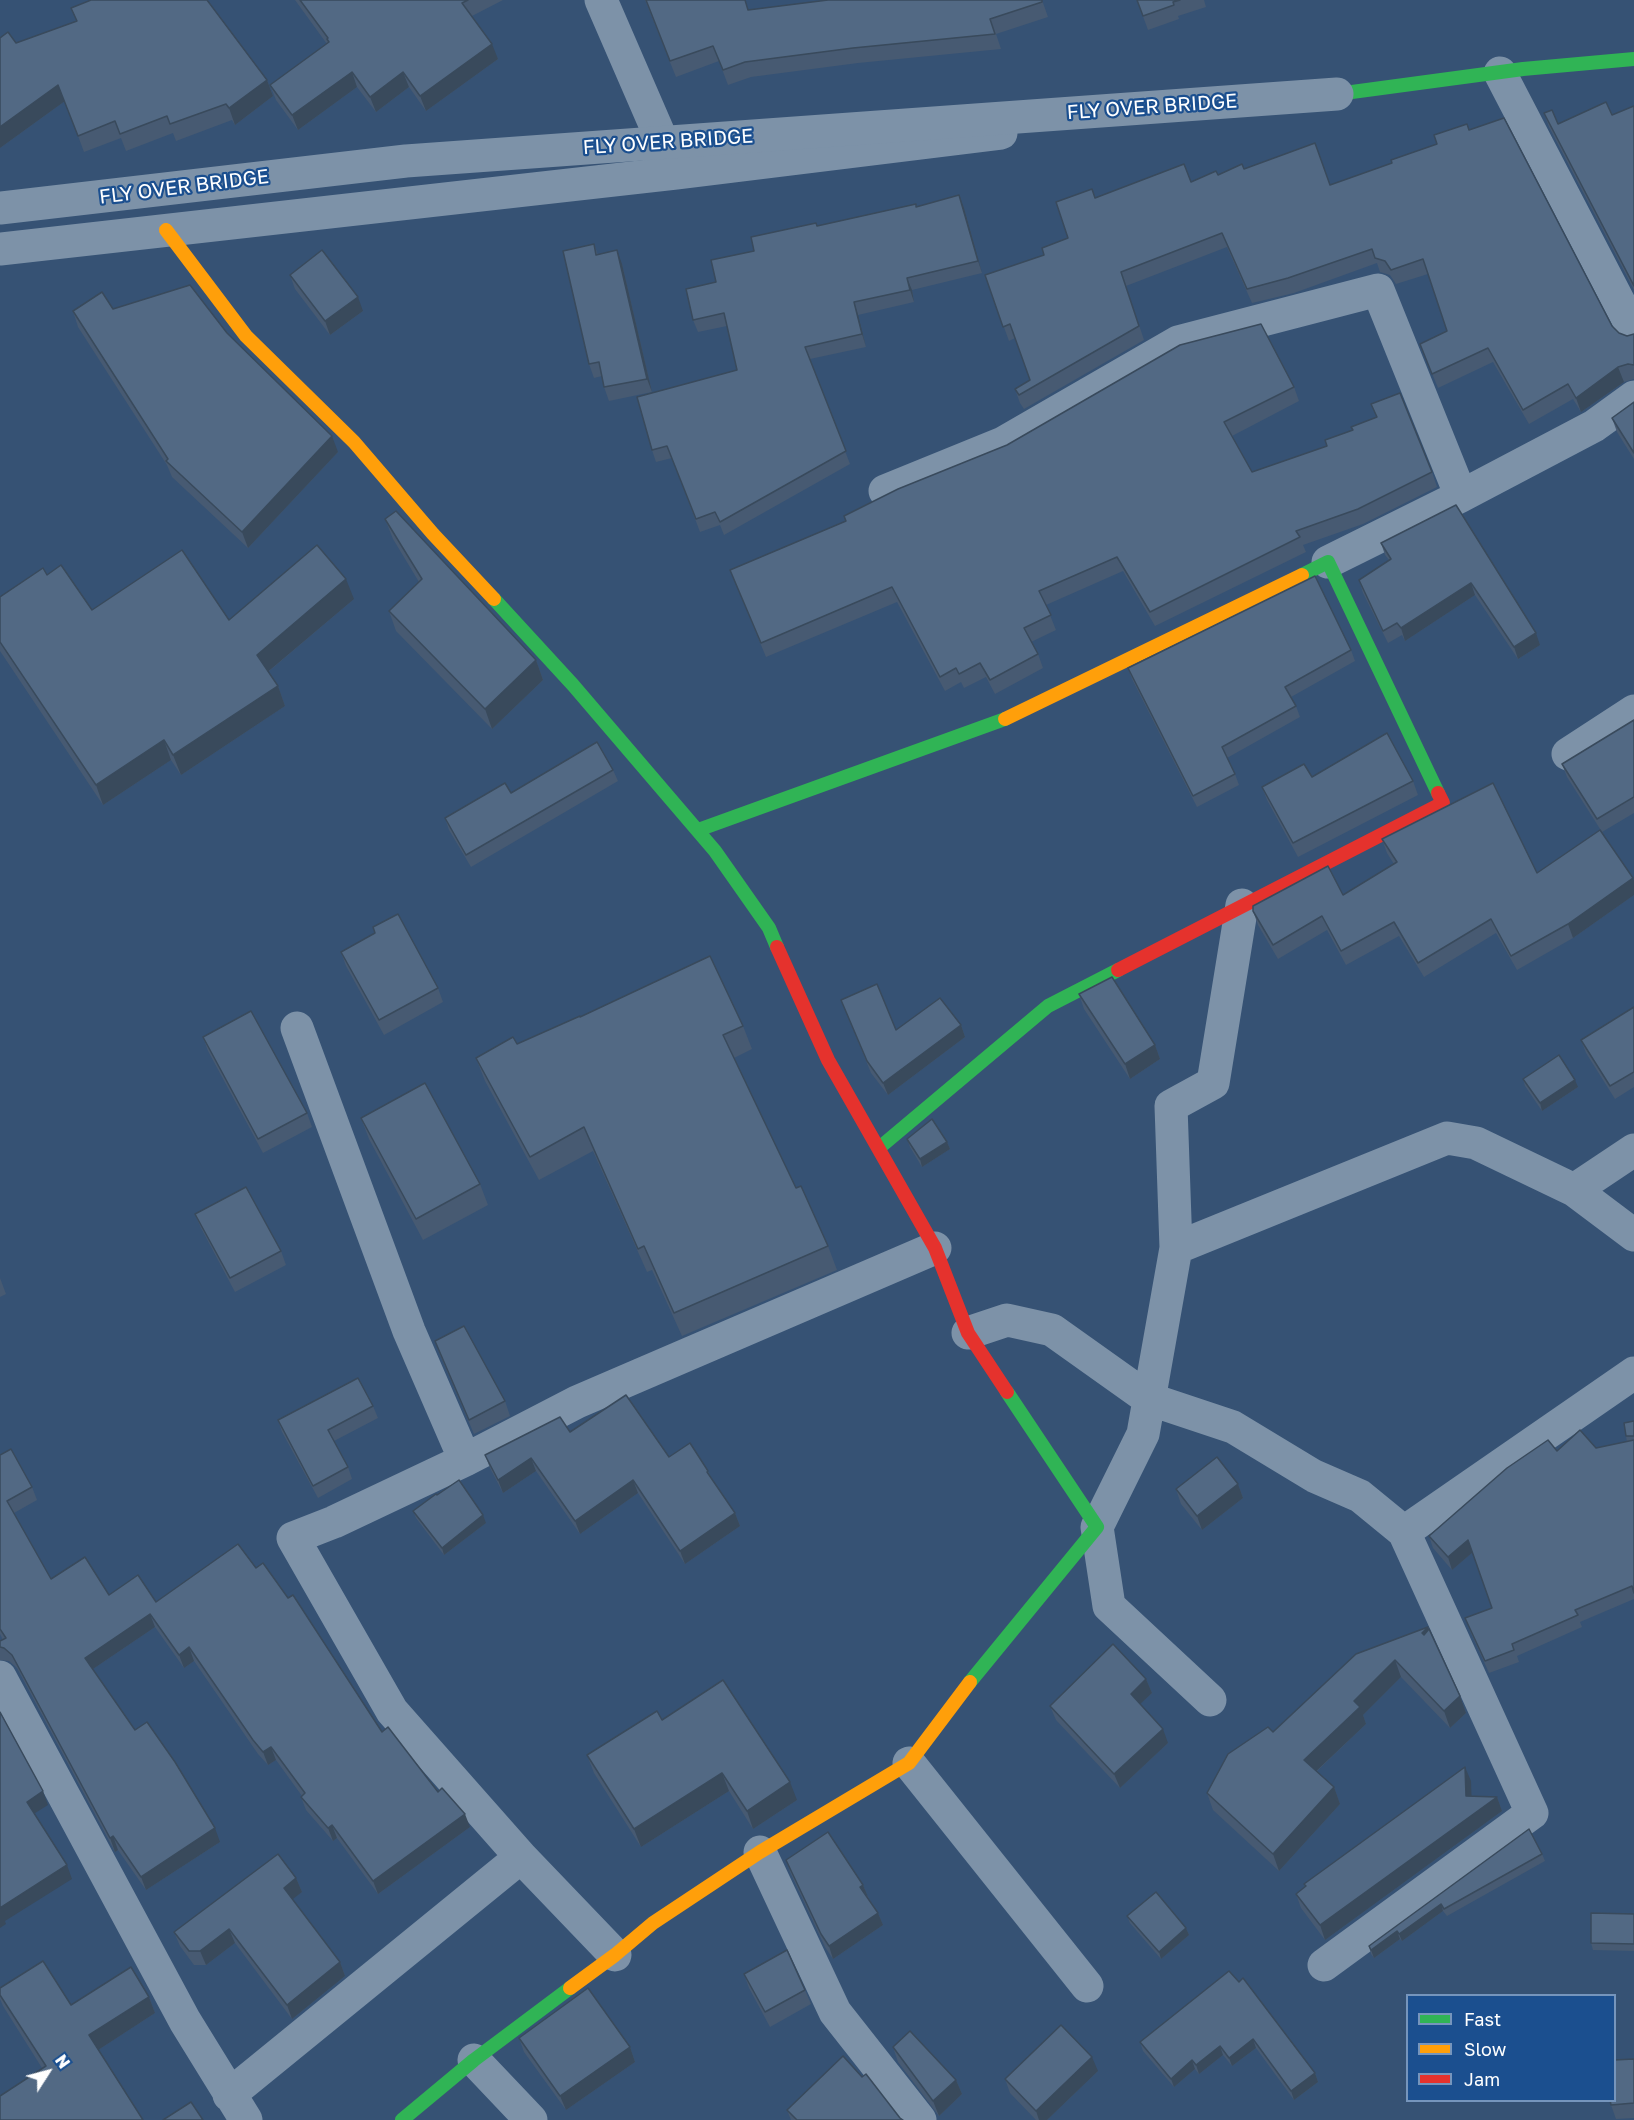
<!DOCTYPE html>
<html>
<head>
<meta charset="utf-8">
<style>
  body { margin:0 }
  #map { position:relative; width:1634px; height:2120px; overflow:hidden; background:#365274; font-family:"Golos Text",sans-serif }
  canvas { display:block }
  .legend { position:absolute; left:1406px; top:1994px; width:210px; height:108px; box-sizing:border-box; background:#1b4f8f; border:2px solid #7695bc; margin:0; padding:8px 10px; list-style:none; font-size:18px; color:#fff }
  .legend li { display:flex; align-items:center; gap:12px; height:30px }
  .legend b { width:30px; border:2px solid #7695bc }
  .north { position:absolute; left:18px; top:2042px; width:60px; height:60px; -webkit-text-stroke:4px #1b4f8f; paint-order:stroke; rotate:54deg; font-size:16px; font-weight:700; line-height:24px; text-align:center; color:#fff }
  .north::after { content:''; display:block; margin:auto; width:21px; height:27px; background:#fff; clip-path:polygon(50% 0,100% 100%,50% 72%,0 100%) }
</style>
</head>
<body>
<div id="map">
<canvas width="1634" height="2120"></canvas>
<ul class="legend">
<li><b style="height:8px;background:#30b455"></b>Fast</li>
<li><b style="height:8px;background:#ff9f0a"></b>Slow</li>
<li><b style="height:8px;background:#e5322d"></b>Jam</li>
</ul>
<div class="north">N</div>
</div>
<script>
const context = document.querySelector('canvas').getContext('2d');
context.lineJoin = 'round';
function trace(path, color, width, dash) {
  context.strokeStyle = color;
  context.lineWidth = width;
  context.lineCap = dash ? 'butt' : 'round';
  context.setLineDash(dash || []);
  context.stroke(path);
}
function fill(path, color) {
  context.fillStyle = color;
  context.fill(path, 'evenodd');
}
function write(font, color, halo, rows, align = 'center') {
  context.font = font + ' "Golos Text",sans-serif';
  context.lineWidth = 4.5;
  context.setLineDash([]);
  context.textBaseline = 'middle';
  context.strokeStyle = halo;
  context.fillStyle = color;
  for (const [text, x, y, turn = 0] of rows) {
    context.save();
    context.translate(x, y);
    context.rotate((+turn || 0) * Math.PI / 180);
    context.textAlign = isNaN(turn) ? turn : align;
    if (halo) context.strokeText(text, 0, 0);
    context.fillText(text, 0, 0);
    context.restore();
  }
}
trace(new Path2D(`
  M601,0L673,166
  M1500,73L1634,331
  M0,249L676,173L1001,133
  M885,491L1003,443L1178,342L1378,290L1461,496L1328,562
  M1461,496L1594,426L1634,397
  M1568,754L1634,711
  M297,1028L409,1331L465,1460
  M1574,1190L1634,1150
  M1176,1248L1171,1106L1213,1083L1242,905
  M968,1333L1007,1320L1052,1330L1149,1399L1233,1427L1314,1476L1360,1496L1404,1532L1532,1813L1324,1965
  M1404,1532L1634,1373
  M0,1677L185,2021L246,2120
  M1210,1700L1109,1606L1097,1527L1143,1434L1176,1248L1447,1138L1476,1143L1574,1190L1634,1235
  M909,1763L1087,1986
  M760,1852L835,2012L920,2120
  M615,1955L521,1857L392,1711L293,1538L334,1522L465,1460L577,1402L935,1248
  M474,2060L531,2120
  M229,2095L521,1857`), '#7d92a8', 33);
trace(new Path2D(`
  M1337,94L1523,69L1634,59
  M1302,575L1328,562L1438,793
  M494,599L573,685L715,851L769,928L777,947
  M698,830L1005,719
  M879,1148L1048,1006L1118,970
  M970,1682L1097,1527L1007,1392
  M402,2120L474,2060L570,1988`), '#30b455', 14);
trace(new Path2D(`
  M166,230L246,336L354,442L433,534L494,599
  M1005,719L1302,575
  M570,1988L615,1955L653,1923L760,1852L909,1763L970,1682`), '#ff9f0a', 14);
trace(new Path2D(`
  M777,947L828,1060L935,1248L968,1333L1007,1392
  M1118,970L1443,803L1438,793`), '#e5322d', 14);
trace(new Path2D(`
  M0,208L406,161L1337,94`), '#7d92a8', 33);
fill(new Path2D(`
  M295,0H503L472,16L498,59L426,111L409,87L376,112L357,87L298,130L276,100L270,85L327,44Z
  M645,0L748,10L1042,0L1048,17L996,34L1001,49L858,63L751,77L728,85L719,61L676,77Z
  M1137,0H1204L1206,7L1178,16L1179,19L1148,30Z
  M0,38L16,43L267,80L273,96L235,125L232,120L176,141L173,133L126,151L121,138L84,152L65,101L0,148Z
  M1634,106V290L1549,127L1544,113L1558,124L1612,115Z
  M1469,130L1612,326L1619,333L1627,336L1634,334V379L1624,382L1581,412L1573,399L1529,424L1493,362L1438,388L1420,344L1447,331L1428,274L1396,284L1390,275L1380,272L1377,263L1294,293L1252,303L1227,247L1126,286L1144,340L1024,409L1020,403L1015,389L1030,380L1015,338L1009,341L985,275L1044,255L1068,238L1095,198L1191,182L1244,169L1330,185L1392,163Z
  M959,195L964,208L982,273L912,290L914,302L858,315L866,347L810,359L850,464L724,535L720,525L700,532L672,458L656,462L652,450L737,370L727,326L698,332L693,320L754,251L817,226L917,207Z
  M594,244L598,255L622,264L652,392L609,401L604,387L602,376L594,378L589,364Z
  M290,275L363,311L330,335L295,289Z
  M113,309L227,333L338,452L248,548L172,477L167,465L78,327L73,311Z
  M1294,387L1299,401L1232,436L1252,472H1432L1437,487L1363,524L1303,545L1306,552L1155,626L1123,571L1046,605L1056,630L1031,642L1038,654L1043,668L995,694L986,677L964,688L961,682L945,691L897,602L766,657L730,570Z
  M1634,402V459L1617,432L1612,418Z
  M1456,505L1540,645L1518,659L1475,595L1405,641L1402,635L1388,643L1363,593L1359,580L1389,560L1385,555L1381,543Z
  M385,519L536,660L543,680L492,729L396,631L389,611L419,582L393,539Z
  M47,575L92,610L229,620L354,599L268,672L278,686L285,706L181,775L171,760L103,805L0,651V597Z
  M1351,650L1355,661L1291,697L1296,706L1300,717L1227,758L1235,774L1239,785L1197,807L1132,679L1128,668Z
  M1634,720V813L1602,832L1567,777L1562,764Z
  M613,770L618,781L471,867L449,830L445,818L511,793Z
  M1312,777L1413,781L1418,795L1298,857L1267,800L1262,787Z
  M1382,839L1537,873L1634,881V895L1573,938L1517,970L1496,933L1424,977L1399,936L1346,965L1327,930L1278,959L1258,925L1253,911L1343,895L1394,864L1387,853Z
  M373,927L438,988L443,1002L384,1035L346,966L341,952L375,933Z
  M1079,994L1155,1045L1160,1059L1130,1079L1084,1009Z
  M841,1000L896,1030L961,1025L965,1037L888,1095L871,1073Z
  M1634,1007V1087L1615,1099L1586,1053L1581,1040Z
  M580,1017L743,1026L752,1049L734,1058L796,1188L828,1246L837,1270L682,1336L652,1270L647,1272L593,1151L539,1180L485,1081L476,1058L517,1044Z
  M203,1037L307,1113L312,1127L263,1153L208,1051Z
  M1523,1079L1578,1087L1542,1111L1525,1086Z
  M361,1118L480,1184L488,1205L423,1240L369,1139Z
  M907,1139L947,1142L950,1149L922,1167L910,1147Z
  M195,1214L281,1251L286,1265L235,1292L201,1228Z
  M0,1278L6,1294L0,1297Z
  M435,1341L505,1401L510,1416L474,1434L440,1355Z
  M373,1406L378,1418L334,1441L348,1467L352,1479L318,1498L282,1432L278,1420Z
  M1634,1421V1599L1580,1622L1582,1627L1517,1656L1519,1662L1489,1673L1470,1631L1465,1618L1492,1608L1473,1552L1452,1570L1433,1548L1429,1536L1557,1451L1596,1448L1627,1442L1626,1436Z
  M570,1432L669,1457L708,1471L711,1478L735,1513L740,1526L685,1564L638,1493L580,1534L536,1471L503,1493L490,1468L485,1455Z
  M0,1455L32,1487L37,1500L14,1513L51,1579L109,1595L156,1602L256,1568L382,1732L470,1827L378,1894L337,1838L333,1841L306,1810L301,1797L302,1796L276,1760L268,1765L258,1754L194,1661L184,1668L155,1627L93,1669L135,1730L220,1842L146,1890L118,1850L115,1852L17,1668L9,1661L0,1660V1641L3,1640L0,1634Z
  M1238,1484L1243,1498L1202,1530L1181,1504L1176,1489Z
  M437,1495L486,1523L444,1555L416,1518L413,1511Z
  M1428,1627L1460,1696L1466,1713L1450,1728L1401,1677L1363,1715L1366,1724L1316,1772L1334,1787L1340,1804L1279,1871L1213,1810L1207,1793Z
  M1146,1679L1152,1693L1140,1704L1168,1743L1120,1788L1056,1720L1050,1706Z
  M662,1720L797,1800L753,1829L729,1791L641,1847L594,1773L587,1755Z
  M1471,1781V1796L1497,1797L1502,1811L1325,1940L1301,1908L1296,1894L1305,1887L1304,1884Z
  M1529,1829L1542,1854L1545,1861L1447,1916L1443,1911L1402,1941L1400,1939L1374,1958L1371,1954L1369,1946Z
  M786,1860L863,1885L868,1897L878,1913L883,1925L833,1959L825,1947L790,1872Z
  M296,1878L302,1892L292,1899L340,1962L345,1976L292,2019L235,1943L206,1965H194L180,1946L174,1932Z
  M1634,1914V1951L1593,1950L1591,1943Z
  M1127,1916L1186,1928L1189,1935L1161,1959L1130,1923Z
  M1229,1971L1315,2073L1318,2082L1294,2100L1256,2048L1232,2066L1223,2055L1199,2074L1195,2069L1174,2087L1143,2051L1140,2042Z
  M744,1974L805,1990L811,2004L770,2027L749,1988Z
  M0,1988L71,2005L149,1997L155,2013L98,2050L42,2068L3,2006L0,1999Z
  M519,2038L630,2047L635,2062L566,2110L524,2052Z
  M893,2047L956,2080L962,2094L939,2116L898,2062Z
  M1634,2059V2118L1616,2119L1611,2105Z
  M1098,2071L1047,2120H1036L1010,2093L1005,2079Z
  M787,2110L900,2118L903,2120H791Z`), '#475a72');
fill(new Path2D(`
  M492,44L498,59L426,111L420,96Z
  M352,72L357,87L298,130L292,115Z
  M403,72L409,87L376,112L370,97Z
  M267,80L273,96L235,125L229,108Z
  M58,85L65,101L0,148V127Z
  M959,195L964,208L982,273L978,261Z
  M617,250L622,264L652,392L647,379Z
  M907,278L912,290L914,302L910,290Z
  M358,297L363,311L330,335L325,321Z
  M854,302L858,315L866,347L862,334Z
  M1618,367L1624,382L1581,412L1576,398Z
  M332,436L338,452L248,548L242,532Z
  M346,579L354,599L264,675L257,655Z
  M1471,583L1475,595L1405,641L1401,628Z
  M1536,633L1540,645L1518,659L1514,647Z
  M536,660L543,680L492,729L485,709Z
  M278,686L285,706L181,775L173,755Z
  M164,740L171,760L103,805L96,785Z
  M1633,878L1634,881V895L1573,938L1568,924Z
  M961,1025L965,1037L888,1095L883,1083Z
  M1155,1045L1160,1059L1130,1079L1125,1064Z
  M1575,1080L1578,1087L1542,1111L1540,1103Z
  M947,1142L950,1149L922,1167L920,1159Z
  M531,1458L536,1471L503,1493L498,1480Z
  M633,1480L638,1493L580,1534L575,1521Z
  M1238,1484L1243,1498L1202,1530L1197,1516Z
  M735,1513L740,1526L685,1564L680,1551Z
  M483,1515L486,1523L444,1555L442,1548Z
  M1468,1540L1473,1552L1452,1570L1448,1557Z
  M150,1614L155,1627L90,1671L85,1658Z
  M1428,1627L1434,1644L1422,1633Z
  M189,1647L194,1661L184,1668L179,1655Z
  M1395,1660L1401,1677L1363,1715L1366,1724L1310,1777L1304,1760L1354,1701Z
  M1146,1679L1152,1693L1136,1708L1131,1694Z
  M1460,1696L1466,1713L1450,1728L1444,1711Z
  M1163,1729L1168,1743L1120,1788L1114,1774Z
  M271,1747L276,1760L268,1765L263,1752Z
  M1465,1767L1471,1781L1472,1811L1466,1796Z
  M722,1773L729,1791L641,1847L634,1829Z
  M790,1782L797,1800L753,1829L747,1811Z
  M1334,1787L1340,1804L1279,1871L1273,1854Z
  M43,1791L48,1805L32,1815L27,1802Z
  M1497,1797L1502,1811L1325,1940L1320,1925Z
  M465,1814L470,1827L378,1894L373,1881Z
  M332,1825L337,1838L333,1841L328,1828Z
  M215,1828L220,1842L146,1890L141,1877Z
  M113,1836L118,1850L115,1852L110,1838Z
  M67,1865L72,1879L5,1921L6,1924L0,1928V1908Z
  M296,1878L302,1892L289,1902L284,1888Z
  M863,1885L868,1897L860,1887Z
  M1441,1904L1443,1911L1402,1941L1399,1934Z
  M878,1913L883,1925L833,1959L829,1946Z
  M1186,1928L1189,1935L1161,1959L1159,1952Z
  M229,1929L235,1943L206,1965L200,1951Z
  M1397,1931L1400,1939L1374,1958L1371,1950Z
  M340,1962L345,1976L292,2019L287,2005Z
  M149,1997L155,2013L95,2052L89,2035Z
  M1253,2039L1256,2048L1232,2066L1229,2058Z
  M1220,2046L1223,2055L1199,2074L1196,2065Z
  M630,2047L635,2062L566,2110L560,2096Z
  M1092,2057L1098,2071L1047,2120H1039L1036,2111Z
  M1192,2060L1195,2069L1174,2087L1171,2079Z
  M1315,2073L1318,2082L1294,2100L1291,2091Z
  M956,2080L962,2094L939,2116L933,2101Z`), '#394a5c');
const building = new Path2D(`
  M91,0H207L267,80L229,108L226,104L170,124L167,116L120,134L115,121L78,136L58,85L0,127V38L8,32L16,43L77,21L71,8Z
  M300,0H468L462,3L492,44L420,96L403,72L370,97L352,72L292,115L270,85L329,42L327,39L328,38Z
  M646,0H745L748,10L828,0H1042V2L990,19L995,34L853,48L745,62L723,70L713,46L670,61Z
  M1137,0H1180L1173,2L1174,5L1143,16Z
  M1606,102L1612,115L1634,106V286L1544,113L1552,110L1558,124Z
  M1504,118L1612,326L1619,333L1627,336L1634,334V365L1628,364L1618,367L1576,398L1568,384L1523,410L1488,348L1432,374L1420,344L1447,331L1423,259L1391,270L1385,261L1375,258L1372,249L1288,278L1247,289L1222,233L1121,272L1139,326L1019,395L1015,389L1030,380L1010,324L1003,327L985,275L1044,255L1042,248L1068,238L1056,202L1092,189L1095,198L1184,164L1191,182L1216,171L1218,175L1242,164L1244,169L1315,143L1330,185L1392,163L1391,160L1437,144L1434,135L1467,124L1469,130Z
  M959,195L978,261L907,278L910,290L854,302L862,334L805,347L846,451L720,522L715,512L696,519L667,446L652,450L637,397L737,370L724,313L693,320L686,289L716,282L711,260L754,251L751,237L816,223L817,226L916,204V207Z
  M594,244L596,255L617,250L647,379L604,387L599,362L589,364L563,251Z
  M322,250L358,297L325,321L290,275Z
  M190,285L227,333L332,436L242,532L166,461L168,459L73,311L102,292L113,309Z
  M1261,324L1294,387L1224,422L1252,472L1327,446L1325,440L1353,430L1351,427L1377,417L1371,404L1400,393L1432,472L1358,509L1296,531L1300,537L1150,612L1117,557L1039,591L1051,615L1024,628L1038,654L990,680L980,663L959,674L956,668L940,677L892,587L761,643L730,570L846,521L844,516L898,489L1007,445L1180,345Z
  M1634,402V453L1612,418Z
  M1456,505L1536,633L1514,647L1471,583L1401,628L1397,623L1383,631L1359,580L1391,559L1381,543Z
  M396,511L536,660L485,709L389,611L422,579L385,519Z
  M317,545L346,579L257,655L278,686L173,755L164,740L96,785L0,642V597L43,568L47,575L61,565L92,610L182,550L229,620Z
  M1315,576L1351,650L1285,687L1296,706L1222,747L1235,774L1193,796L1128,668Z
  M1634,720V797L1597,819L1562,764Z
  M1387,733L1413,781L1293,843L1262,787L1304,764L1312,777Z
  M597,742L613,770L466,855L445,818L505,783L511,793Z
  M1493,783L1537,873L1600,830L1633,878L1568,924L1511,956L1491,919L1418,963L1394,922L1341,951L1322,916L1273,945L1253,911V906L1328,866L1343,895L1397,862L1382,839Z
  M398,914L438,988L379,1020L341,952L375,933L373,927Z
  M710,956L743,1026L723,1035L796,1188L801,1186L828,1246L674,1313L644,1246L638,1249L584,1127L530,1157L476,1058L513,1037L517,1044L580,1016V1017Z
  M1112,977L1155,1045L1125,1064L1079,994Z
  M877,984L896,1030L940,998L961,1025L883,1083L867,1061L841,1000Z
  M1634,1007V1072L1610,1086L1581,1040Z
  M251,1011L307,1113L258,1139L203,1037Z
  M1559,1055L1575,1080L1540,1103L1523,1079Z
  M425,1083L480,1184L416,1219L361,1118Z
  M932,1119L947,1142L920,1159L907,1139Z
  M246,1187L281,1251L230,1278L195,1214Z
  M464,1326L505,1401L469,1420L435,1341Z
  M358,1378L373,1406L328,1430L348,1467L313,1486L278,1420Z
  M626,1395L669,1457L690,1443L708,1471L707,1472L735,1513L680,1551L633,1480L575,1521L531,1458L498,1480L485,1455L560,1417L570,1432Z
  M1634,1421V1436H1626L1624,1423Z
  M1580,1430L1596,1448L1634,1440V1593L1632,1586L1575,1610L1578,1615L1512,1644L1514,1650L1485,1661L1465,1618L1492,1608L1468,1540L1448,1557L1429,1536L1507,1468L1548,1440L1557,1451Z
  M11,1449L32,1487L7,1501L51,1579L85,1557L109,1595L138,1575L156,1602L238,1544L256,1568L263,1563L288,1598L293,1595L382,1732L388,1727L438,1792L442,1788L465,1814L373,1881L332,1825L328,1828L301,1797L305,1793L271,1747L263,1752L253,1740L189,1647L179,1655L150,1614L85,1658L135,1730L147,1722L175,1762L215,1828L141,1877L113,1836L110,1838L12,1655L4,1648L0,1647V1641L6,1638L0,1629V1455Z
  M1217,1457L1238,1484L1197,1516L1176,1489Z
  M459,1480L483,1515L442,1548L413,1511L436,1494L437,1495Z
  M1428,1627L1422,1633L1424,1635L1429,1629L1460,1696L1444,1711L1395,1660L1354,1701L1360,1707L1304,1760L1334,1787L1273,1854L1207,1793L1228,1754L1268,1727L1273,1732L1356,1654Z
  M1113,1644L1146,1679L1131,1694L1163,1729L1114,1774L1050,1706Z
  M723,1680L790,1782L747,1811L722,1773L634,1829L587,1755L657,1711L662,1720Z
  M0,1712L43,1791L27,1802L67,1865L0,1908Z
  M1465,1767L1466,1796L1497,1797L1320,1925L1296,1894L1306,1886L1304,1884Z
  M1529,1829L1542,1854L1444,1909L1441,1904L1399,1934L1397,1931L1371,1950L1369,1946Z
  M828,1832L863,1885L860,1887L878,1913L829,1946L821,1934L786,1860Z
  M278,1854L296,1878L284,1888L340,1962L287,2005L229,1929L200,1951H189L174,1932Z
  M1156,1892L1186,1928L1159,1952L1127,1916Z
  M1591,1913L1634,1914V1944L1591,1943Z
  M787,1950L805,1990L765,2012L744,1974Z
  M43,1961L71,2005L131,1967L149,1997L89,2035L143,2120H0V2096L46,2066L0,1995V1988Z
  M1229,1971L1239,1982L1243,1978L1315,2073L1291,2091L1253,2039L1229,2058L1220,2046L1196,2065L1192,2060L1171,2079L1140,2042Z
  M588,1988L630,2047L560,2096L519,2038Z
  M1061,2025L1092,2057L1036,2111L1005,2079Z
  M910,2031L956,2080L933,2101L893,2047Z
  M843,2056L862,2077L866,2074L900,2118L903,2120H797L787,2110Z
  M1634,2059V2103L1611,2105L1610,2100H1614V2060Z
  M191,2102L203,2120H163Z`);
fill(building, '#526984');
trace(building, '#394a5c', 1.5);
write('20px', '#fff', '#1b4f8f', [
  ["FLY OVER BRIDGE",1152,107,-4],
  ["FLY OVER BRIDGE",668,142,-4],
  ["FLY OVER BRIDGE",184,187,-7]
]);
</script>
</body>
</html>
